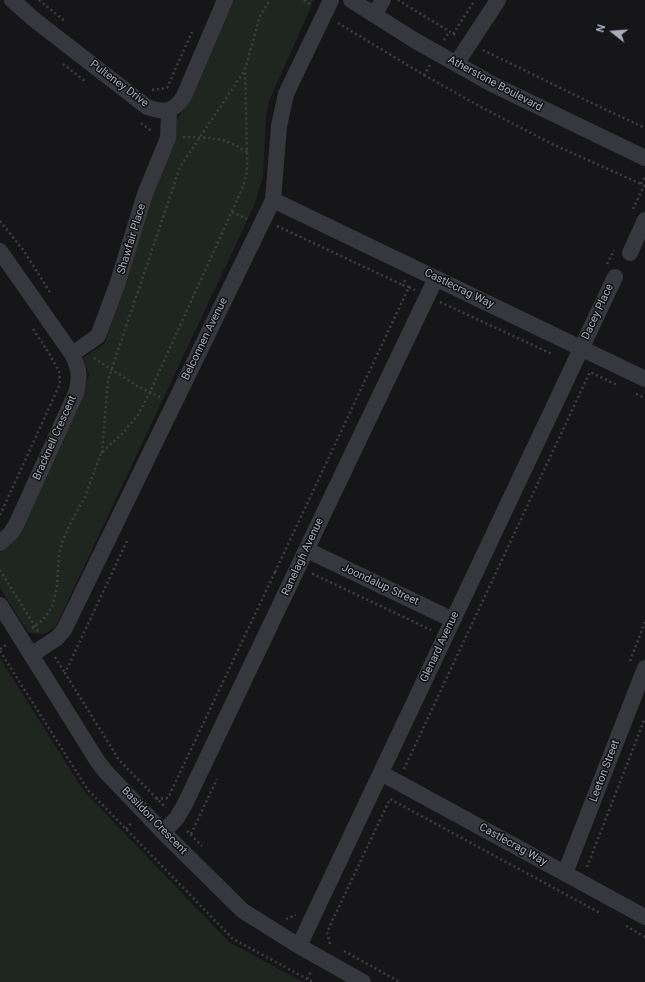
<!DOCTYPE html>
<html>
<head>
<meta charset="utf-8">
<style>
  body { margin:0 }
  #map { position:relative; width:645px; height:982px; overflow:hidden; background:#161618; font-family:Roboto,sans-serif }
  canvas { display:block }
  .north { position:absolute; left:593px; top:12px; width:40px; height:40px; -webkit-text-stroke:3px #111113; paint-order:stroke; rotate:287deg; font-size:11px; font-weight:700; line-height:16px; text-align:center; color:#a8adb8 }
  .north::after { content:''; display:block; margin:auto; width:14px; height:18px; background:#a8adb8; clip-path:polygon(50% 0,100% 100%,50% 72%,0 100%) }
</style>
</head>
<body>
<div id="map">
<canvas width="645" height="982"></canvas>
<div class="north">N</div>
</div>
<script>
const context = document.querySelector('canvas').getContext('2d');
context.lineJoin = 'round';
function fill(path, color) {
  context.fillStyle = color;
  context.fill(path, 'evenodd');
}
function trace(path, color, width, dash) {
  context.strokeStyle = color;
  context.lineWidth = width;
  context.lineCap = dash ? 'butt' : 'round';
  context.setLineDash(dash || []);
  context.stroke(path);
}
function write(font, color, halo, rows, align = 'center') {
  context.font = font + ' Roboto,sans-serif';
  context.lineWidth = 3;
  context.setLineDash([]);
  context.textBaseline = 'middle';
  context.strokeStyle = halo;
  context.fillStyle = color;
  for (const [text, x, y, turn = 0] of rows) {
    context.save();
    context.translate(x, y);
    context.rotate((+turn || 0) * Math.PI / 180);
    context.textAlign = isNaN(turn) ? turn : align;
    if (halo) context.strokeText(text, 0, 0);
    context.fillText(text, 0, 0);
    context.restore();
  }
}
fill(new Path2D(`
  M232,0H314L269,101L266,118L263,176L254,206L56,626C45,635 43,636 28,632L0,588V553L11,544L86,385L89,375L83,358L105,343L174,123L183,110Z
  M0,658L83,790L229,942L303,982H0Z`), '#1e261f');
trace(new Path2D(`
  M39,0L66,22
  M304,0L311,5
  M398,0L457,36
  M338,23L424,75L430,65
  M453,34L475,0
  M444,40L449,32
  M483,50L581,98L645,128
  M63,64L86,82
  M424,75L479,106L550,143L641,184
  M152,90L167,88L192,32
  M141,123L153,132
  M183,137C212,138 222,136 247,152
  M641,184L645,176
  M633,209L644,186H645
  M232,212L247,219
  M0,221L24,251L51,294
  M277,226L403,285
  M607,264L614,250
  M405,280L403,285L409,287
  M440,302L552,354
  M33,329L47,350
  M94,358L137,386L160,397
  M636,394L645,398
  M102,453L108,380L180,167L245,70
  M0,515L60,384L59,371L47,350L50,348
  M127,541L65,673L119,760L166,808
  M0,570L39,633
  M275,572L409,287L415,290
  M313,575V574L431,630
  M32,628L43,620L52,607L57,586L59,554L61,545L72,520L85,497L101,453L121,435L138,415L149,394L243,187L247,172V152L245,69L260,16L270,0
  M0,649L6,645
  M0,651L88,790L233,939L313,982
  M55,657L65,673
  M630,661L645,622
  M404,769L590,372L617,385
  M156,799L168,798L275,572L276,573
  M126,829L132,822
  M187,831L202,846
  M191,834L217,779
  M587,867L645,718
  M286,919L296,915
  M626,926L645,937
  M330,944L327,932L390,799L600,913
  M344,951L400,982
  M307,979L312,970`), '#3d3f44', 2.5, [2, 3]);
trace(new Path2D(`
  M12,0L36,21L147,107C165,113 173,113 184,96L225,0
  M351,0L414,40L492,84L645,158
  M374,15L383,0
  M456,64L498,0
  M273,200L645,379
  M0,251L72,354C80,370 80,376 76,393L16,525L10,534L0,543
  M630,253L645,220
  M72,354L98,336L117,285L145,194L168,138L169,111
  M307,550L453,620
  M0,605L98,762L105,771L163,832L243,911L299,946L363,982
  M31,655L57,638L64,630L273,200L279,126L286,94L331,0
  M381,773L645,917
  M163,832L176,819L184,806L436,278
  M565,873L645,668
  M299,946L615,277`), '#37383d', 16);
write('11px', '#a8adb8', '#111113', [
  ["Pulteney Drive",119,84,37],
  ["Atherstone Boulevard",495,84,28],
  ["Shawfair Place",132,239,-73],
  ["Castlecrag Way",459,289,26],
  ["Dacey Place",598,312,-65],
  ["Belconnen Avenue",205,339,-64],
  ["Bracknell Crescent",55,438,-66],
  ["Ranelagh Avenue",303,557,-65],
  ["Joondalup Street",380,585,25],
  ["Glenard Avenue",440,647,-65],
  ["Leeton Street",605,771,-69],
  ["Basildon Crescent",154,821,46],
  ["Castlecrag Way",513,845,29]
]);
</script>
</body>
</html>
